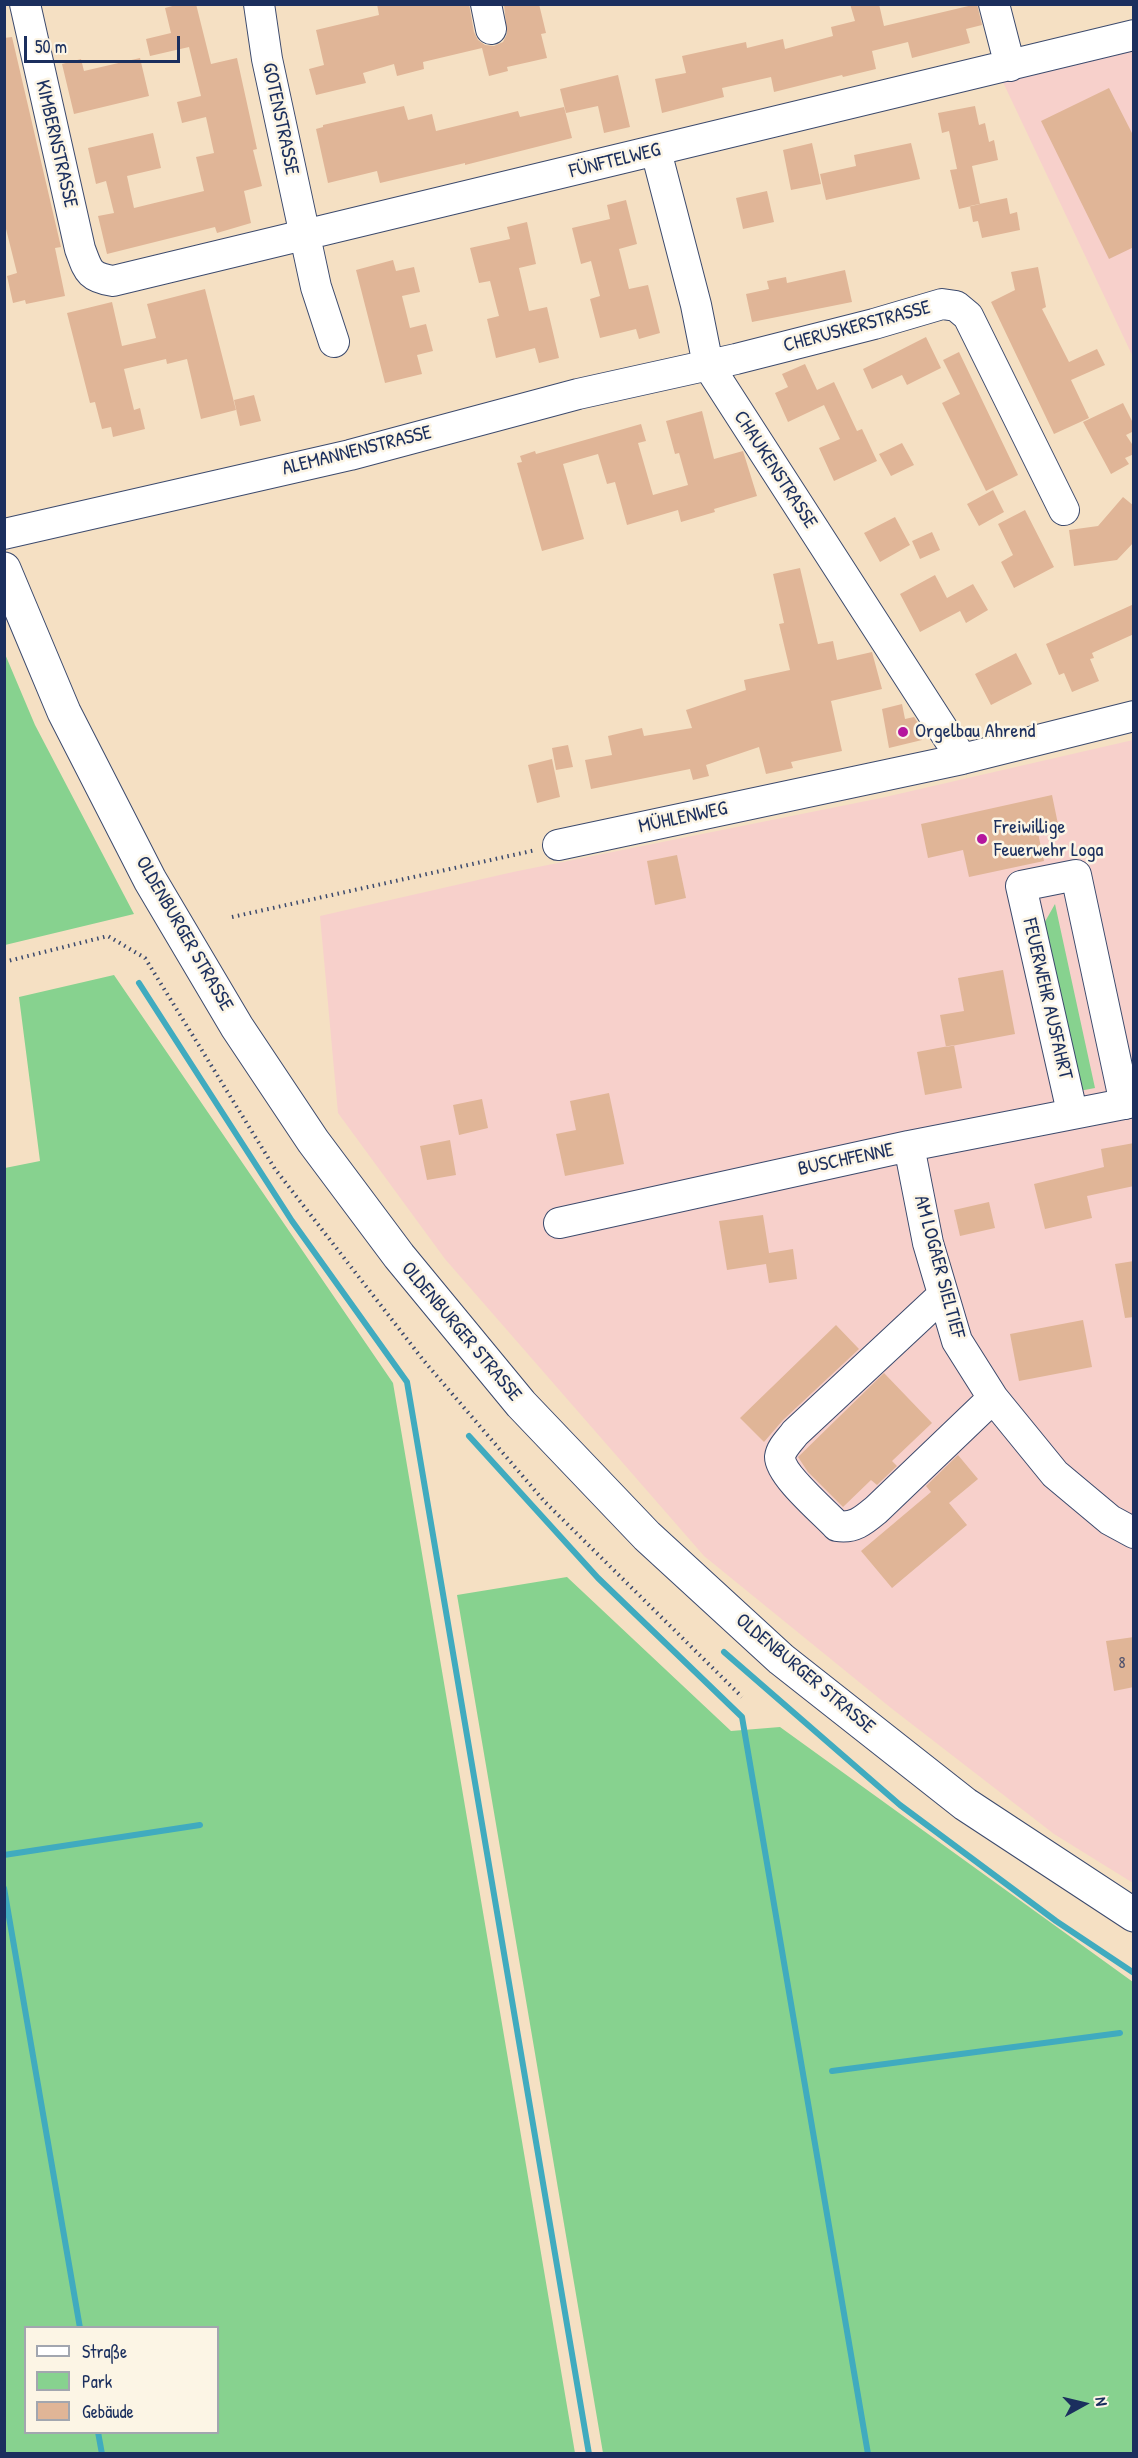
<!DOCTYPE html>
<html>
<head>
<meta charset="utf-8">
<style>
  body { margin:0 }
  #map { position:relative; width:1138px; height:2458px; overflow:hidden; background:#f5e0c3; font-family:"Patrick Hand",sans-serif }
  canvas { display:block }
  .frame { position:absolute; inset:0; border:6px solid #1b2f5e; pointer-events:none }
  .legend { position:absolute; left:24px; top:2326px; width:195px; height:108px; box-sizing:border-box; background:#fcf5e5; border:2px solid #a2a6af; margin:0; padding:8px 10px; list-style:none; font-size:18px; color:#1b2f5e }
  .legend li { display:flex; align-items:center; gap:12px; height:30px }
  .legend b { width:30px; border:2px solid #a2a6af }
  .north { position:absolute; left:1054px; top:2374px; width:60px; height:60px; -webkit-text-stroke:4px #fcf5e5; paint-order:stroke; rotate:82deg; font-size:16px; font-weight:700; line-height:24px; text-align:center; color:#1b2f5e }
  .north::after { content:''; display:block; margin:auto; width:21px; height:27px; background:#1b2f5e; clip-path:polygon(50% 0,100% 100%,50% 72%,0 100%) }
  .scale { position:absolute; left:24px; top:36px; width:156px; height:27px; box-sizing:border-box; border:3px solid #1b2f5e; border-top:0; padding-left:8px; font-size:18px; line-height:21px; white-space:nowrap; color:#1b2f5e; -webkit-text-stroke:4px #fcf5e5; paint-order:stroke }
</style>
</head>
<body>
<div id="map">
<canvas width="1138" height="2458"></canvas>
<div class="frame"></div>
<ul class="legend">
<li><b style="height:8px;background:#fff"></b>Straße</li>
<li><b style="height:16px;background:#87d28f"></b>Park</li>
<li><b style="height:16px;background:#e0b597"></b>Gebäude</li>
</ul>
<div class="north">N</div>
<div class="scale">50 m</div>
</div>
<script>
const context = document.querySelector('canvas').getContext('2d');
context.lineJoin = 'round';
function fill(path, color) {
  context.fillStyle = color;
  context.fill(path, 'evenodd');
}
function trace(path, color, width, dash) {
  context.strokeStyle = color;
  context.lineWidth = width;
  context.lineCap = dash ? 'butt' : 'round';
  context.setLineDash(dash || []);
  context.stroke(path);
}
function write(font, color, halo, rows, align = 'center') {
  context.font = font + ' "Patrick Hand",sans-serif';
  context.lineWidth = 5;
  context.setLineDash([]);
  context.textBaseline = 'middle';
  context.strokeStyle = halo;
  context.fillStyle = color;
  for (const [text, x, y, turn = 0] of rows) {
    context.save();
    context.translate(x, y);
    context.rotate((+turn || 0) * Math.PI / 180);
    context.textAlign = isNaN(turn) ? turn : align;
    if (halo) context.strokeText(text, 0, 0);
    context.fillText(text, 0, 0);
    context.restore();
  }
}
fill(new Path2D(`
  M1133,43V357L1001,78Z
  M1133,740V1883L1054,1834L891,1708L704,1556L445,1259L338,1113L320,916L513,872L881,798Z`), '#f7d0cb');
fill(new Path2D(`
  M5,654L35,725L134,914L5,945Z
  M1055,904L1095,1088L1079,1091L1042,927Z
  M114,975L393,1383L575,2453H5V1168L40,1161L19,997ZM26,2328H218V2432H26Z
  M567,1577L731,1731L780,1727L1133,1982V2453H603L457,1595Z`), '#87d28f');
trace(new Path2D(`
  M139,983L292,1221L407,1382L589,2454
  M469,1436L598,1578L742,1717L868,2454
  M724,1652L900,1805L1056,1921L1134,1973
  M4,1855L200,1825
  M4,1888L80,2328
  M832,2071L1120,2033
  M98,2432L102,2454`), '#40abbf', 6);
fill(new Path2D(`
  M180,4H196L211,64L237,58L257,149L253,150L262,186L244,191L251,223L217,233L215,227L107,254L98,216L114,213L106,181L96,184L88,148L153,133L161,168L127,176L134,208L204,191L196,157L214,153L206,117L182,123L177,102L201,96L189,47L150,56L146,39L171,33L165,8Z
  M377,4H469L474,32L478,40L485,45L494,46L503,42L507,34L504,4H539L546,33L541,34L547,58L507,67L508,71L489,76L482,48L423,62L424,69L397,76L394,64L363,73L366,83L316,95L309,69L324,65L316,30L379,15Z
  M850,4H879L884,26L977,4L982,25L966,29L970,43L912,58L908,42L872,51L876,69L843,77L842,75L774,92L771,77L722,88L724,97L662,113L655,79L686,73L682,56L746,42L747,48L783,39L785,49L833,36L831,27L855,21Z
  M12,37L61,247L55,248L65,296L26,304L25,300L13,303L7,276L17,273L4,221V38Z
  M140,58L149,96L74,114L62,64L81,59L84,71Z
  M618,75L630,127L604,133L598,106L566,113L560,89Z
  M1109,88L1134,137V247L1109,259L1041,121Z
  M404,106L408,120L432,114L436,131L518,111L520,117L564,107L572,138L465,165V163L380,183L377,171L328,183L316,129L323,127V125Z
  M975,106L979,125L985,123L989,142L994,140L998,160L972,166L980,204L959,209L950,170L957,169L949,131L942,133L938,113Z
  M812,143L821,184L791,190L783,150Z
  M911,143L920,179L826,200L820,174L856,166L854,155Z
  M767,191L774,222L743,229L736,198Z
  M1007,198L1010,214L1017,212L1020,230L982,238L978,221L973,222L970,206Z
  M626,200L637,244L619,249L629,289L648,285L660,333L639,339L636,329L600,338L590,299L600,296L591,261L581,264L572,228L610,219L607,205Z
  M527,222L536,264L519,268L529,311L547,307L559,358L539,363L535,348L496,358L487,319L499,316L490,281L479,283L470,248L510,239L507,227Z
  M393,260L396,271L414,267L420,292L402,296L410,328L426,324L433,351L417,355L422,374L385,383L356,270Z
  M1038,267L1046,307L1042,309L1069,362L1097,349L1105,365L1071,380L1089,418L1054,434L991,302L1015,290L1011,272Z
  M845,270L852,302L752,322L746,294L769,289L767,281L786,277L787,283Z
  M205,289L236,410L201,419L187,359L167,364L166,359L124,369L134,410L140,408L145,429L113,437L111,427L102,429L95,402L90,403L67,313L112,302L122,346L156,338L147,304Z
  M926,337L941,368L907,385L902,375L872,389L863,369Z
  M959,352L1018,475L986,491L942,403L960,394L943,360Z
  M805,364L817,390L834,382L857,431L862,429L877,461L834,481L819,448L840,439L824,405L788,422L775,393L788,387L782,374Z
  M254,395L261,421L240,426L234,400Z
  M1123,403L1134,425V431L1126,435L1134,447V454L1125,458L1129,464L1111,474L1083,422Z
  M702,411L714,459L743,451L757,496L714,509L715,512L681,522L678,510L627,525L615,482L607,484L598,454L563,464L584,539L542,551L517,463L522,462L520,456L535,451L536,454L641,424L646,441L638,443L653,495L688,485L679,453L675,454L666,421Z
  M902,443L914,465L891,476L879,454Z
  M993,490L1004,512L979,526L967,504Z
  M1123,497L1134,506V542L1117,560L1074,566L1069,530L1098,526Z
  M1025,510L1054,567L1014,588L1001,562L1013,555L998,524Z
  M895,517L910,545L880,562L864,533Z
  M932,532L940,550L920,559L912,541Z
  M800,568L818,644L833,641L837,660L872,652L882,689L831,701L842,751L791,762L793,768L766,774L759,747L706,765L709,776L693,780L690,769L591,789L585,760L612,755L608,736L642,728L644,736L692,728L686,710L746,690L744,680L790,670L779,624L784,623L773,574Z
  M935,575L947,598L973,584L988,610L966,623L960,611L920,632L900,594Z
  M1134,604V634L1092,653L1094,658L1090,659L1099,681L1072,692L1064,673L1059,675L1046,644Z
  M1016,653L1032,684L991,705L975,674Z
  M902,704L905,719L914,717L918,723L922,740L889,748L882,709Z
  M568,745L573,767L556,770L552,748Z
  M552,759L560,797L537,803L528,765Z
  M1052,795L1059,829L1038,833L1044,861L969,877L963,850L928,858L921,824Z
  M677,855L686,898L655,905L647,861Z
  M1003,970L1015,1034L946,1047L940,1015L964,1011L958,978Z
  M954,1045L962,1088L925,1095L917,1052Z
  M609,1093L624,1164L565,1176L556,1134L576,1130L570,1101Z
  M482,1099L488,1128L459,1135L453,1105Z
  M450,1140L456,1175L427,1180L420,1146Z
  M1134,1143V1186L1087,1196L1092,1218L1045,1229L1034,1184L1104,1167L1101,1149Z
  M989,1202L995,1228L960,1236L954,1210Z
  M763,1215L769,1253L793,1249L797,1279L769,1283L766,1264L727,1270L719,1221Z
  M1134,1261V1317L1125,1318L1115,1264Z
  M1083,1320L1092,1367L1019,1381L1010,1334Z
  M836,1325L859,1349L783,1420L764,1442L740,1418Z
  M884,1373L932,1423L892,1461L897,1466L877,1485L871,1480L843,1507L808,1472L798,1457Z
  M958,1455L978,1479L949,1503L967,1525L892,1588L861,1551L931,1492L926,1486Z
  M1134,1637V1687L1114,1691L1106,1641Z`), '#e0b597');
const minor = new Path2D(`
  M25,4L80,249C88,270 88,277 113,281L1134,35
  M259,4L267,59L316,287L334,342
  M486,4L491,29
  M994,4L1010,66
  M656,151L696,305L708,365L962,759
  M4,534L350,455L578,394L736,359L874,324L942,304L956,306L968,316L1064,510
  M558,845L962,759L1134,716
  M1072,1112L1021,886L1076,875L1125,1104
  M909,1146L928,1243L957,1341L993,1398L1055,1474L1110,1520L1134,1533
  M559,1223L909,1146L1134,1102
  M943,1295L795,1433C790,1440 781,1448 780,1457C780,1475 824,1512 837,1526C854,1529 864,1520 876,1510L993,1398`);
const major = new Path2D(`
  M4,569L64,712L150,880L237,1027L313,1141L399,1256L521,1404L647,1536L781,1659L965,1804L1134,1915`);
trace(minor, '#3c4a6d', 32);
trace(major, '#3c4a6d', 35);
trace(new Path2D(`
  M232,917L536,850
  M4,962L108,936L145,958L275,1169L424,1361L544,1501L742,1697`), '#3c4a6d', 4, [1.5, 4.5]);
trace(minor, '#fff', 30);
trace(major, '#fff', 33);
for (const [x, y, r, color] of [
  [903,732,6,"#b5179e"],
  [982,839,6,"#b5179e"]
]) {
  const dot = new Path2D();
  dot.arc(x, y, r, 0, 2 * Math.PI);
  context.fillStyle = color;
  context.fill(dot);
  trace(dot, '#fcf5e5', 2);
}
write('16px', '#4c506c', null, [
  ["8",1122,1664]
]);
write('20px', '#1b2f5e', '#fcf5e5', [
  ["GOTENSTRASSE",280,119,78],
  ["KIMBERNSTRASSE",56,144,77],
  ["FÜNFTELWEG",615,161,-14],
  ["CHERUSKERSTRASSE",857,327,-15],
  ["ALEMANNENSTRASSE",357,451,-14],
  ["CHAUKENSTRASSE",775,470,57],
  ["MÜHLENWEG",683,818,-12],
  ["OLDENBURGER STRASSE",184,934,60],
  ["FEUERWEHR AUSFAHRT",1047,999,77],
  ["BUSCHFENNE",846,1160,-12],
  ["AM LOGAER SIELTIEF",939,1267,75],
  ["OLDENBURGER STRASSE",461,1332,50],
  ["OLDENBURGER STRASSE",805,1674,40]
]);
write('20px', '#1b2f5e', '#fcf5e5', [
  ["Orgelbau Ahrend",915,732],
  ["Freiwillige",994,828],
  ["Feuerwehr Loga",994,851]
], 'left');
</script>
</body>
</html>
